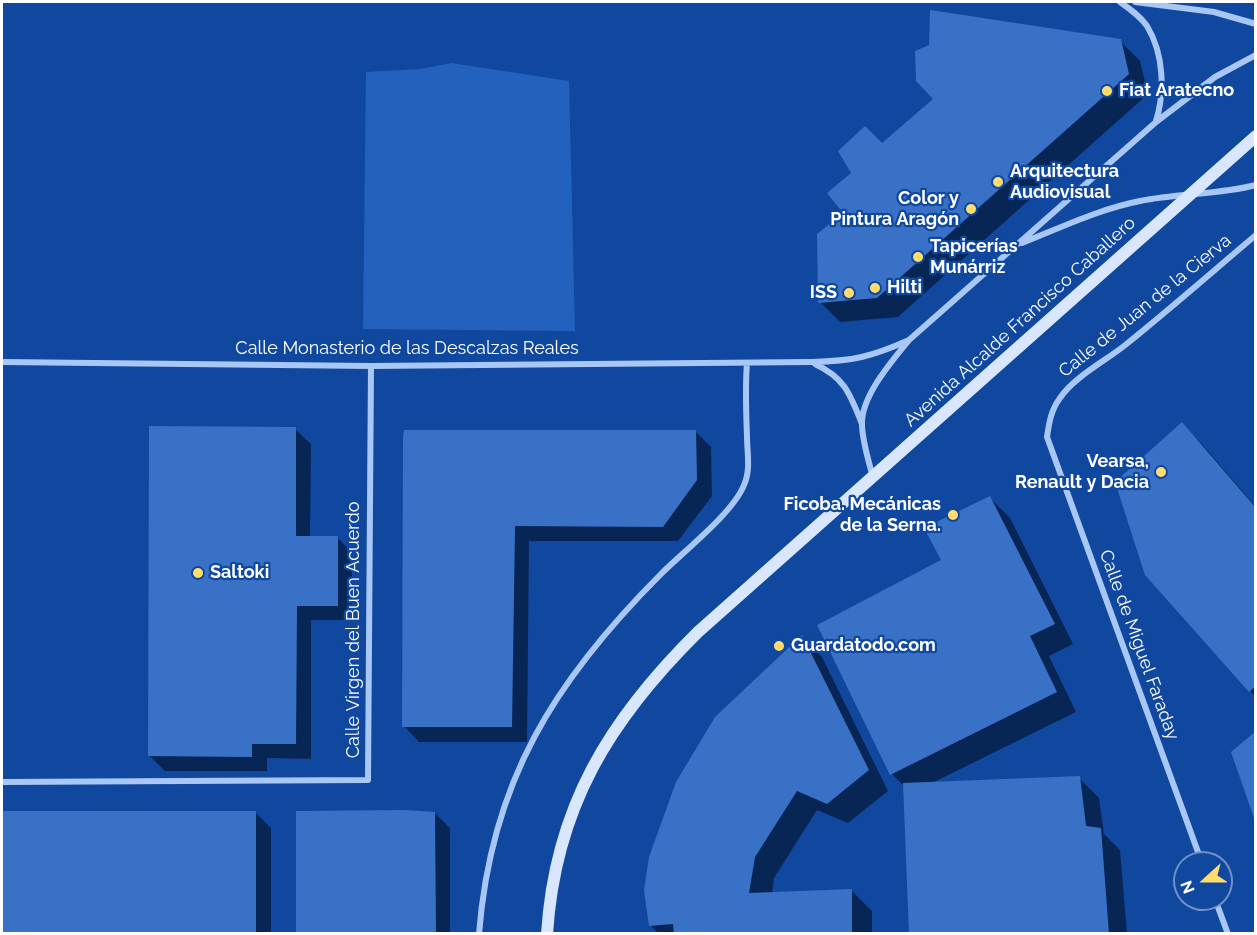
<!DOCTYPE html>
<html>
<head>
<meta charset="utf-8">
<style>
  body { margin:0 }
  #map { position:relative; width:1257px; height:935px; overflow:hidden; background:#1048a0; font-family:Raleway,sans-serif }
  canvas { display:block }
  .frame { position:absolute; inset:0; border:3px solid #fff; pointer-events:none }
  .north { position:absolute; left:1173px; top:851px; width:60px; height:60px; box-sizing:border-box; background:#1048a0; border:2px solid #7091c6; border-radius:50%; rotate:249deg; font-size:16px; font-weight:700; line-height:24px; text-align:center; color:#fff }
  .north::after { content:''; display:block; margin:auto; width:21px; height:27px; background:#ffdc6c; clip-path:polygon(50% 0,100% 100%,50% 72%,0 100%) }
</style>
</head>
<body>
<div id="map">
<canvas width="1257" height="935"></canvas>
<div class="frame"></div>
<div class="north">N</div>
</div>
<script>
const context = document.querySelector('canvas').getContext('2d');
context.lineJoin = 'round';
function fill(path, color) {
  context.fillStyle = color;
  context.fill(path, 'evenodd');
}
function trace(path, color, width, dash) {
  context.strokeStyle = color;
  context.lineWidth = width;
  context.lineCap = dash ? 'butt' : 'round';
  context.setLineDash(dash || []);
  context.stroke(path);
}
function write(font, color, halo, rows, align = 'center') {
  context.font = font + ' Raleway,sans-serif';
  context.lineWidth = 4.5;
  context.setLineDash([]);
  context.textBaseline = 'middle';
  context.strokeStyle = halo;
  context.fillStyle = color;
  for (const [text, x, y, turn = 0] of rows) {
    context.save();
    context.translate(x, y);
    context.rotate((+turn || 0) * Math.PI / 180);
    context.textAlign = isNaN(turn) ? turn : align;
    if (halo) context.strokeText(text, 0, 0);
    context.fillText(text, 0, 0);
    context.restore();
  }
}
fill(new Path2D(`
  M451,63L569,81L575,331L363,329L366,72L421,69Z`), '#2361be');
fill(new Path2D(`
  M1120,41L1140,61L1148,94L898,317L840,322L820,302L845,214L882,145Z
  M1182,424L1201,443L1256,507V697L1250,691Z
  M295,429L311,444L310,537H337L352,553V620H311V759L267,758V771H165L150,756Z
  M696,432L711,447L712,496L678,541H529L527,742H419L404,726V437Z
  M990,498L1010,518L1073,644L1049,656L1076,712L932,783L1079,778L1099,798L1104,834L1120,850L1127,934H910L905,787L892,774L943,561Z
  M802,637L822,657L888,791L848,823L817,810L774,878L772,894L852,891L872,911V934H659L650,925Z
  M2,813H256L271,828V934H2Z
  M435,813L450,828V934H297Z`), '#0007');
fill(new Path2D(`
  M930,10L1121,39L1129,74L877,298L818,303L817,234L843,213L827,193L851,173L838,151L865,126L882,143L933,99L916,81L915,51L929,45Z
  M1182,422L1256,508V686L1249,692L1145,575L1115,482Z
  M149,426L296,427V536H338V606H297L296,744H252V757L148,756Z
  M404,430H696L697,480L663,527L515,526L512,727H402L403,437Z
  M990,496L1055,624L1030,636L1057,692L890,775L817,625L941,560L924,528Z
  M802,635L869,770L827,804L797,791L755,857L749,893L852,889V934H674L673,924L649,926L644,890L649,857L676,782L715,717Z
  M1256,731V821H1255L1231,752Z
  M1080,776L1086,826L1101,828L1109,934H909L903,783Z
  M406,810L435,812L436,934H296V811Z
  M2,811H256V934H2Z`), '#3971c7');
trace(new Path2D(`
  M1120,2C1130,9 1140,16 1147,26C1164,54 1165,92 1156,121
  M1135,2L1214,12L1256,24
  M1022,243C1060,228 1099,209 1140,201C1178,193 1218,195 1256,185
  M2,362L371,366L812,362C853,361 871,357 909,340
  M815,364C845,378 850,394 862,424
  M873,477C868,460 863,443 862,426C860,397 892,361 909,340L1156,122L1215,77L1256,55
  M2,782L368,780L371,366
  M1202,863L1047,437C1049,423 1051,410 1060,398C1073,378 1105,361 1124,346C1169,310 1212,272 1256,235
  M1215,899L1228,934
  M479,934C491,781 555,680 661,574C684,551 733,513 744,485C751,470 747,452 747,436C746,411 745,388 747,363`), '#a8c7f5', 6);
trace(new Path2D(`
  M547,934C555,807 610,719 698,632L1256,136`), '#d8e6fe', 12);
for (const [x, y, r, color] of [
  [1107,91,6,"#ffdc6c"],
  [998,182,6,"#ffdc6c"],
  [971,209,6,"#ffdc6c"],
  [918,257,6,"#ffdc6c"],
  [875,288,6,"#ffdc6c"],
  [849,293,6,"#ffdc6c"],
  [1161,472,6,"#ffdc6c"],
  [953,515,6,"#ffdc6c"],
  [198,573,6,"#ffdc6c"],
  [779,646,6,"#ffdc6c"]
]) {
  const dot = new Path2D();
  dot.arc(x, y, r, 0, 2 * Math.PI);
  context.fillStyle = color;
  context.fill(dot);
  trace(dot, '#1048a0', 2);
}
write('bold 18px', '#fff', '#1048a0', [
  ["Fiat Aratecno",1119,91],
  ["Arquitectura",1010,172],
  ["Audiovisual",1010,193],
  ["Color y",959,199,"right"],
  ["Pintura Aragón",959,220,"right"],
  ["Tapicerías",930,247],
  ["Munárriz",930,268],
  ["Hilti",887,288],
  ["ISS",837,293,"right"],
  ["Vearsa,",1149,462,"right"],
  ["Renault y Dacia",1149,483,"right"],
  ["Ficoba. Mecánicas",941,505,"right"],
  ["de la Serna.",941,526,"right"],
  ["Saltoki",210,573],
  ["Guardatodo.com",791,646]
], 'left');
write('18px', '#fff', '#1048a0', [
  ["Calle de Juan de la Cierva",1145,306,-39],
  ["Avenida Alcalde Francisco Caballero",1020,322,-42],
  ["Calle Monasterio de las Descalzas Reales",407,349],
  ["Calle Virgen del Buen Acuerdo",354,630,-90],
  ["Calle de Miguel Faraday",1139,645,70]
]);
</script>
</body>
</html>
